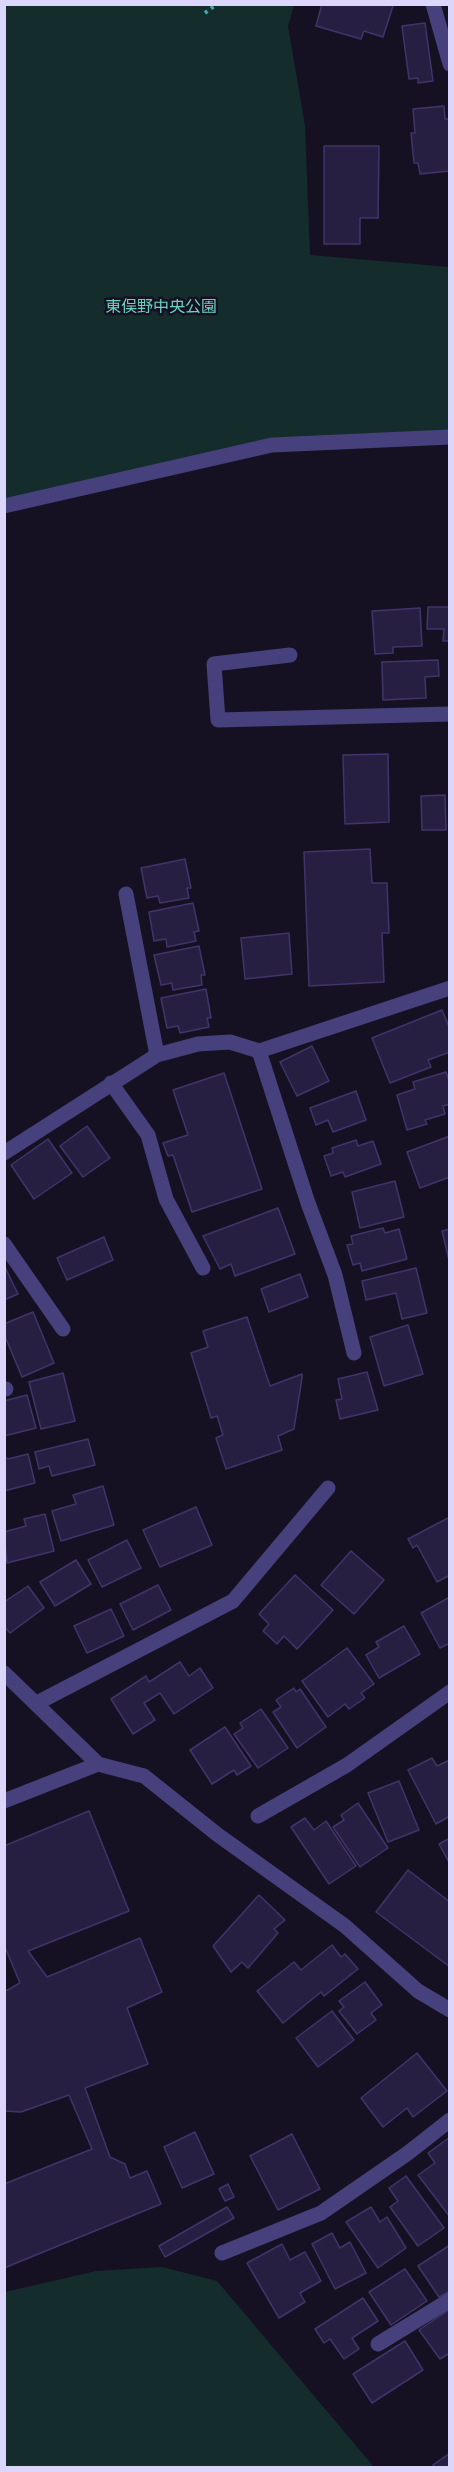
<!DOCTYPE html>
<html>
<head>
<meta charset="utf-8">
<style>
  body { margin:0 }
  #map { position:relative; width:454px; height:2472px; overflow:hidden; background:#151122; font-family:"Open Sans",sans-serif }
  canvas { display:block }
  .frame { position:absolute; inset:0; border:6px solid #dcd7fa; pointer-events:none }
</style>
</head>
<body>
<div id="map">
<canvas width="454" height="2472"></canvas>
<div class="frame"></div>
</div>
<script>
const context = document.querySelector('canvas').getContext('2d');
context.lineJoin = 'round';
function fill(path, color) {
  context.fillStyle = color;
  context.fill(path, 'evenodd');
}
function trace(path, color, width, dash) {
  context.strokeStyle = color;
  context.lineWidth = width;
  context.lineCap = dash ? 'butt' : 'round';
  context.setLineDash(dash || []);
  context.stroke(path);
}
function write(font, color, halo, rows, align = 'center') {
  context.font = font + ' "Open Sans","Noto Sans JP",sans-serif';
  context.lineWidth = 5;
  context.setLineDash([]);
  context.textBaseline = 'middle';
  context.strokeStyle = halo;
  context.fillStyle = color;
  for (const [text, x, y, turn = 0] of rows) {
    context.save();
    context.translate(x, y);
    context.rotate((+turn || 0) * Math.PI / 180);
    context.textAlign = isNaN(turn) ? turn : align;
    if (halo) context.strokeText(text, 0, 0);
    context.fillText(text, 0, 0);
    context.restore();
  }
}
fill(new Path2D(`
  M4,5H294L288,26L305,126L310,255L449,267V437L324,441L5,506Z
  M162,2267L217,2281L374,2467H5V2292L96,2271Z`), '#152c2c');
const building = new Path2D(`
  M322,4H389L393,6L383,37L364,31L361,39L316,26Z
  M425,23L433,81L418,83V78L409,79L402,26Z
  M444,106L445,119H450V171L420,174L418,163H414L411,133H415L413,109Z
  M324,146H379L378,218H360V244H324Z
  M428,607H450V641H443L444,629H427Z
  M420,608L422,646L393,647V653L375,654L372,611Z
  M438,660L439,676L425,677L426,698L383,700L382,662Z
  M388,754L389,822L345,824L343,755Z
  M445,795L446,830H422L421,796Z
  M370,849L372,883H387L389,933H382L384,982L309,986L304,852Z
  M185,859L191,888H187L189,898L160,903L158,896L147,898L141,868Z
  M193,903L199,931L194,932L196,941L167,947L166,939L154,941L149,912Z
  M289,933L292,974L245,979L241,938Z
  M199,946L205,975H201L202,985L173,990L172,983L161,985L154,955Z
  M206,989L211,1018H207L209,1027L180,1033L178,1026L167,1028L161,998Z
  M442,1010L450,1029V1052L428,1060L431,1067L390,1083L372,1038Z
  M312,1046L329,1081L297,1096L280,1062Z
  M446,1072L450,1083V1104L443,1106L445,1114L425,1120L427,1124L407,1130L397,1095L415,1089L413,1082Z
  M224,1073L262,1189L192,1212L173,1155L168,1156L163,1143L188,1135L173,1090Z
  M356,1091L366,1120L333,1132L328,1120L316,1125L310,1108Z
  M87,1126L110,1158L83,1177L60,1146Z
  M450,1136V1177L420,1188L407,1152Z
  M48,1139L72,1173L34,1199L11,1165Z
  M356,1140L358,1146L373,1141L381,1164L345,1177L343,1172L331,1176L324,1156L333,1153L332,1148Z
  M395,1181L404,1217L360,1228L352,1192Z
  M278,1208L295,1254L235,1276L231,1264L220,1269L203,1236Z
  M383,1228L385,1233L399,1229L407,1259L362,1271L360,1263L353,1265L347,1245L353,1244L351,1236Z
  M450,1229V1260H449L442,1231Z
  M104,1237L113,1260L67,1280L57,1258Z
  M4,1265L18,1294L4,1300Z
  M416,1268L427,1313L402,1319L396,1293L366,1300L362,1281Z
  M300,1274L308,1297L269,1312L261,1289Z
  M33,1312L54,1363L22,1377L4,1334V1324Z
  M247,1317L270,1386L302,1374V1378L294,1429L278,1436L282,1450L226,1469L216,1438L223,1435L217,1416L211,1418L191,1353L208,1347L203,1331Z
  M408,1325L423,1374L384,1386L370,1337Z
  M367,1372L378,1410L340,1419L336,1400L342,1399L338,1379Z
  M63,1373L75,1421L41,1429L29,1382Z
  M27,1395L36,1428L4,1436V1401Z
  M88,1439L95,1465L52,1476L49,1466L39,1469L35,1452Z
  M28,1454L35,1483L4,1491V1456L8,1459Z
  M103,1486L114,1525L61,1541L52,1511L76,1504L73,1495Z
  M196,1507L212,1545L160,1567L143,1530Z
  M45,1514L54,1551L7,1563L4,1532L26,1526L24,1519Z
  M450,1517V1575L437,1582L417,1545L413,1548L408,1539Z
  M127,1540L141,1568L102,1587L88,1560Z
  M351,1551L384,1580L354,1614L321,1585Z
  M76,1560L91,1584L55,1606L40,1582Z
  M295,1575L333,1610L297,1649L284,1636L277,1644L263,1631L269,1624L259,1614Z
  M158,1585L171,1610L133,1630L120,1604Z
  M28,1586L44,1608L10,1633L4,1626V1602Z
  M450,1597V1643L440,1648L421,1613Z
  M111,1609L124,1636L87,1653L74,1626Z
  M404,1626L420,1654L379,1678L366,1655L379,1647L376,1642Z
  M347,1648L374,1684L361,1693L365,1698L349,1709L345,1704L328,1717L302,1681Z
  M180,1662L189,1676L200,1668L213,1688L174,1714L160,1693L144,1703L155,1720L133,1734L111,1699L146,1676L149,1682Z
  M294,1688L296,1692L300,1689L326,1727L297,1748L273,1712L281,1707L276,1700Z
  M261,1709L288,1748L258,1768L234,1734L243,1728L240,1723Z
  M225,1727L251,1766L237,1775L234,1770L212,1784L190,1750Z
  M432,1758L437,1766L450,1760V1816L436,1824L408,1770Z
  M399,1781L419,1830L388,1842L368,1793Z
  M358,1803L388,1848L360,1867L333,1827L344,1820L341,1815Z
  M89,1811L129,1911L28,1951L47,1977L140,1938L162,1992L127,2008L148,2064L85,2088L110,2157L125,2164L130,2178L147,2171L161,2204L4,2268V2184L92,2149L69,2095L21,2112L4,2111V1992L20,1983L4,1945V1846Z
  M305,1818L314,1830L326,1821L356,1866L329,1884L291,1827Z
  M450,1838V1864L439,1844Z
  M408,1870L450,1902V1967L376,1912Z
  M259,1895L285,1920L274,1929L278,1933L248,1968L242,1962L231,1972L213,1946Z
  M332,1945L341,1957L345,1954L358,1969L324,1996L321,1992L283,2023L257,1991L294,1962L301,1970Z
  M365,1982L382,2005L371,2013L376,2020L357,2034L339,2011L344,2007L339,2001Z
  M332,2011L354,2040L318,2067L296,2038Z
  M417,2053L447,2091L413,2117L407,2108L383,2127L361,2098Z
  M195,2132L214,2174L182,2188L164,2147Z
  M292,2134L320,2189L278,2210L250,2156Z
  M450,2137V2217L418,2175L435,2163L428,2153Z
  M406,2176L444,2228L418,2246L390,2207L398,2201L389,2188Z
  M228,2184L234,2197L225,2201L219,2189Z
  M227,2207L234,2218L165,2257L159,2246Z
  M371,2207L380,2222L387,2217L406,2248L378,2268L346,2222Z
  M332,2233L340,2248L350,2242L366,2273L335,2289L312,2244Z
  M282,2244L290,2260L305,2252L321,2281L300,2293L305,2302L279,2318L247,2263Z
  M450,2245V2291L439,2297L418,2266Z
  M405,2269L427,2301L391,2325L369,2292Z
  M363,2298L378,2321L352,2338L359,2349L344,2359L330,2339L324,2343L315,2329Z
  M450,2309V2353L440,2359L419,2330Z
  M405,2341L423,2370L372,2403L353,2374Z
  M450,2453V2468H434L433,2465Z`);
fill(building, '#271f41');
trace(building, '#41346b', 1.5);
trace(new Path2D(`
  M205,13L217,4`), '#3da9a7', 4, [3, 4.5]);
trace(new Path2D(`
  M433,4L450,64
  M4,506L272,445L450,437
  M290,655L214,664L218,720L450,714
  M126,894L157,1055
  M259,1051L308,1203L335,1275L354,1353
  M111,1083L148,1135L166,1199L203,1268
  M4,1153L157,1055L198,1044L230,1042L259,1051L450,988
  M4,1244L63,1329
  M4,1389H6
  M4,1673L98,1764L144,1776L218,1835L345,1926L418,1991L450,2010
  M37,1703L233,1601L328,1488
  M4,1801L98,1764
  M258,1816L347,1765L450,1692
  M222,2253L321,2213L408,2153L450,2120
  M378,2344L450,2300`), '#46417c', 15);
write('16px', '#6bd2bd', '#151122', [
  ["東俣野中央公園",161,307]
]);
</script>
</body>
</html>
